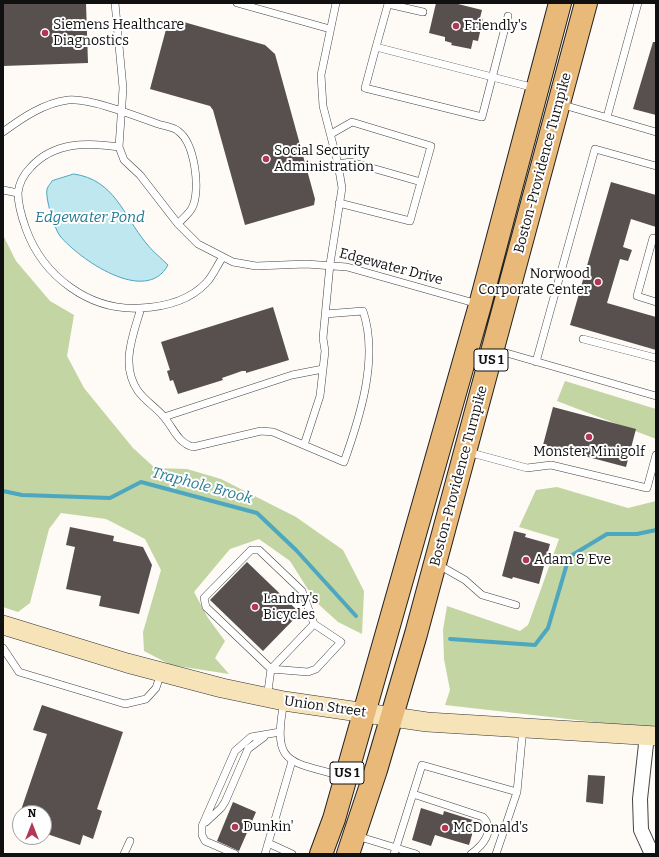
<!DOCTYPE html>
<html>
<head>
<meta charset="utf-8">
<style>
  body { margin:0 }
  #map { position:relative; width:659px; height:857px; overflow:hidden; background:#fefaf5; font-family:Bitter,serif }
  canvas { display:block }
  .frame { position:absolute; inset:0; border:4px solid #101010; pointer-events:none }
  .north { position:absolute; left:12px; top:805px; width:40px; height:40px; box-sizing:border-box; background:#fff; border:1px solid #9f9f9f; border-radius:50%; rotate:0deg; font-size:11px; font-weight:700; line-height:16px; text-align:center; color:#101010 }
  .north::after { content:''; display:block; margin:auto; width:14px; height:18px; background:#b23754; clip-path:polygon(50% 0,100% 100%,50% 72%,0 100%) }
</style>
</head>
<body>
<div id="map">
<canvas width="659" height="857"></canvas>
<div class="frame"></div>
<div class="north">N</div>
</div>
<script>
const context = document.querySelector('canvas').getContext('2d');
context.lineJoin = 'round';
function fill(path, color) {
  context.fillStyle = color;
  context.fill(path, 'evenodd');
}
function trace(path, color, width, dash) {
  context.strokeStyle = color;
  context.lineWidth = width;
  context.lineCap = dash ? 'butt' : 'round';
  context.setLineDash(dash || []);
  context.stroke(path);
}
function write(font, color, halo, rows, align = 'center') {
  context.font = font + ' Bitter,serif';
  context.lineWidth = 4;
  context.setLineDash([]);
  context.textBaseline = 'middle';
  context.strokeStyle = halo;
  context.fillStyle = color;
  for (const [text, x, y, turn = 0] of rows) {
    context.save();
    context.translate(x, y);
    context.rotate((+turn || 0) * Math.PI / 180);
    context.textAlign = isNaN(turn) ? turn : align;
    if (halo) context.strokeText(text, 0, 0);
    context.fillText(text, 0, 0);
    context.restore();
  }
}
fill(new Path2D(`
  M3,235L16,261L50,301L74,315L67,356L84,388L133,448L155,468L187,469L221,479L296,517L343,550L364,591L362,634L338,622L316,602L290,561L259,539L230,549L194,592L208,618L225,641L215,658L229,674L171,665L144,651L143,632L161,570L145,539L106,519L61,513L49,529L30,603L18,612L3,607Z
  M565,381L656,409V439L557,401Z
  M557,487L628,508L656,501V729L445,705L450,690L444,659L443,630L447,606L520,631L528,625L559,539L519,527L536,490Z`), '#c2d5a2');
const water = new Path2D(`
  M74,174C115,180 123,215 146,243C152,251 160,257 168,265C146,306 79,259 60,236C54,228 45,198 47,189C48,186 51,183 52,181Z`);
fill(water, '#bee7f0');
trace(water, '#4da7bf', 1);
trace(new Path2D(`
  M3,491L22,495L110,498L141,482L257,513L296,550L356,616
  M450,639L535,645L548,628L569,557L607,534H637L656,530`), '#4da7bf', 4);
fill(new Path2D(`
  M3,3H86L88,63L3,66Z
  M436,3H454L482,10L480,18L483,19L478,41L473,40L471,49L451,45L452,43L445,41V37L429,33Z
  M173,19L265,45L275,54L315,199L314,205L245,225L213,110L210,106L150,89L168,22Z
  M653,42H656V115L633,109Z
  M611,182L656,195V227L631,219L623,247L632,250L628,261L620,259L607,303L656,317V350L570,325Z
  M273,307L289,360L246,373V371H242L222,378L223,380L178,394L173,380L170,381L167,371L170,370L161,342Z
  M553,407L636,429L626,467L543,445Z
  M70,527L114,536L113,541L143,547L152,565L139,614L99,606L101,596L66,589L75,547L66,545Z
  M514,531L526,534L525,537L550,544L539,584L513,577L512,579L502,576Z
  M247,562L300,613L263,651L210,600Z
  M42,705L123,732L97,809L102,811L93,839L83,835L80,845L44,833V813H20L47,734L33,730Z
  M588,775L605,776L603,804L586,802Z
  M233,802L256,812L239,851L217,841Z
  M421,808L443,815L444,811L476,821L469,845L435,835L431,846L412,840Z`), '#58504e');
const service = new Path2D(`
  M115,3L123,88L119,147
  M237,3L330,29
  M423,12L388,4L376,47L535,88
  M376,47L365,88L482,117L508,16
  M560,104L656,132
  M607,117L638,3
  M3,132C22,118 44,103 68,100C90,98 136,116 158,124C164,126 174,127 178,131C195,143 201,191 192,208C189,214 182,219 178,224
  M331,134L352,122L431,146L410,221L339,203
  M338,164L351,162L421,182
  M3,190L18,193
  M656,239L653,238L637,296L656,302
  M223,257C217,265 213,276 206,283C189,301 164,307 140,308C89,311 43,276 26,229C22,218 18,205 18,193C19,183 24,174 31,167C54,142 87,142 119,147L124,160L140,175L178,224L198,244L233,262L256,266L306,264L347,267L478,304
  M141,308C133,335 120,365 138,391C145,401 157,408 164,417C174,429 178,443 193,447L261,431L273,432L344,462C360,417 379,358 363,311L325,314
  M583,339L656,358
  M496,350L656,396
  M536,362L595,149L656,166
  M164,417L292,375L323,369L325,351L323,338L330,264L342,188L338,164L323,106L321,75L336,3
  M304,445L320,396L323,369
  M468,452L527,468L551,465L647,488L656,455
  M437,564L465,580L482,595L516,605
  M3,648L19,672L125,704L146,699L156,688L161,673
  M267,698L271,669L314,624L302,591L259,550H251L204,598L206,607L271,669L308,672L316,669L341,642L314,624
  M284,701C272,767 288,760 344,777
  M517,792L523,728
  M413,794L483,817C496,831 482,846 471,854
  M206,822L221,808L225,802L248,749L264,737
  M357,836L416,854
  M268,843L292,854
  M124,854L130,841
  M235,854L205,841L202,835V826L235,751L251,737L280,732
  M265,854L292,761
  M394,854L422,765L517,792L496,854`);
const minor = new Path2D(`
  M647,735L640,799L641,830L652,854`);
const secondary = new Path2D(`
  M3,625L127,663L222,688L284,701L427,722L656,736`);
const primary = new Path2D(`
  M321,854L334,819L480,305L560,3
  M348,854L376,770L416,634L586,3`);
trace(service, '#434343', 8);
trace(minor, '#434343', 16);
trace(secondary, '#323232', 20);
trace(primary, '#212121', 24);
trace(service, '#fff', 7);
trace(minor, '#fff', 14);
trace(secondary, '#f6e3b7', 19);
trace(primary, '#e9b979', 22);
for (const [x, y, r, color] of [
  [456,26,4,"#b23754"],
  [45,33,4,"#b23754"],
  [266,159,4,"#b23754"],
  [598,282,4,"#b23754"],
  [589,437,4,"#b23754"],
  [526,560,4,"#b23754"],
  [255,607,4,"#b23754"],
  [235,827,4,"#b23754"],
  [445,828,4,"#b23754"]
]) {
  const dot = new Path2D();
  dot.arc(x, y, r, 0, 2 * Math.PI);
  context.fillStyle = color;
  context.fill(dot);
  trace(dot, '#fff', 1.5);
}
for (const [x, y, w] of [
  [491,360,34],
  [347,773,34]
]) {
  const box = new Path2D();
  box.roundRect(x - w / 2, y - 11, w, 22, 3);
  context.fillStyle = '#fff';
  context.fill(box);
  trace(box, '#101010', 1);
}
write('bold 13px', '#101010', null, [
  ["US 1",491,360],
  ["US 1",347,773]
]);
write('14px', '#101010', '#fff', [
  ["Siemens Healthcare",53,25],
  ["Diagnostics",53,41],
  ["Friendly's",464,26],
  ["Social Security",274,151],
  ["Administration",274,167],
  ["Norwood",590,274,"right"],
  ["Corporate Center",590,290,"right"],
  ["Monster Minigolf",589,452,"center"],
  ["Adam & Eve",534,560],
  ["Landry's",263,599],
  ["Bicycles",263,615],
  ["Dunkin'",243,827],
  ["McDonald's",453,828]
], 'left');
write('14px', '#101010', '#fff', [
  ["Boston-Providence Turnpike",543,163,-75],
  ["Edgewater Drive",391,267,15],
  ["Boston-Providence Turnpike",459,476,-75],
  ["Union Street",325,707,8]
]);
write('italic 15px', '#267a95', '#fff', [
  ["Edgewater Pond",90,218],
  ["Traphole Brook",202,486,15]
]);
</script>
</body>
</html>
